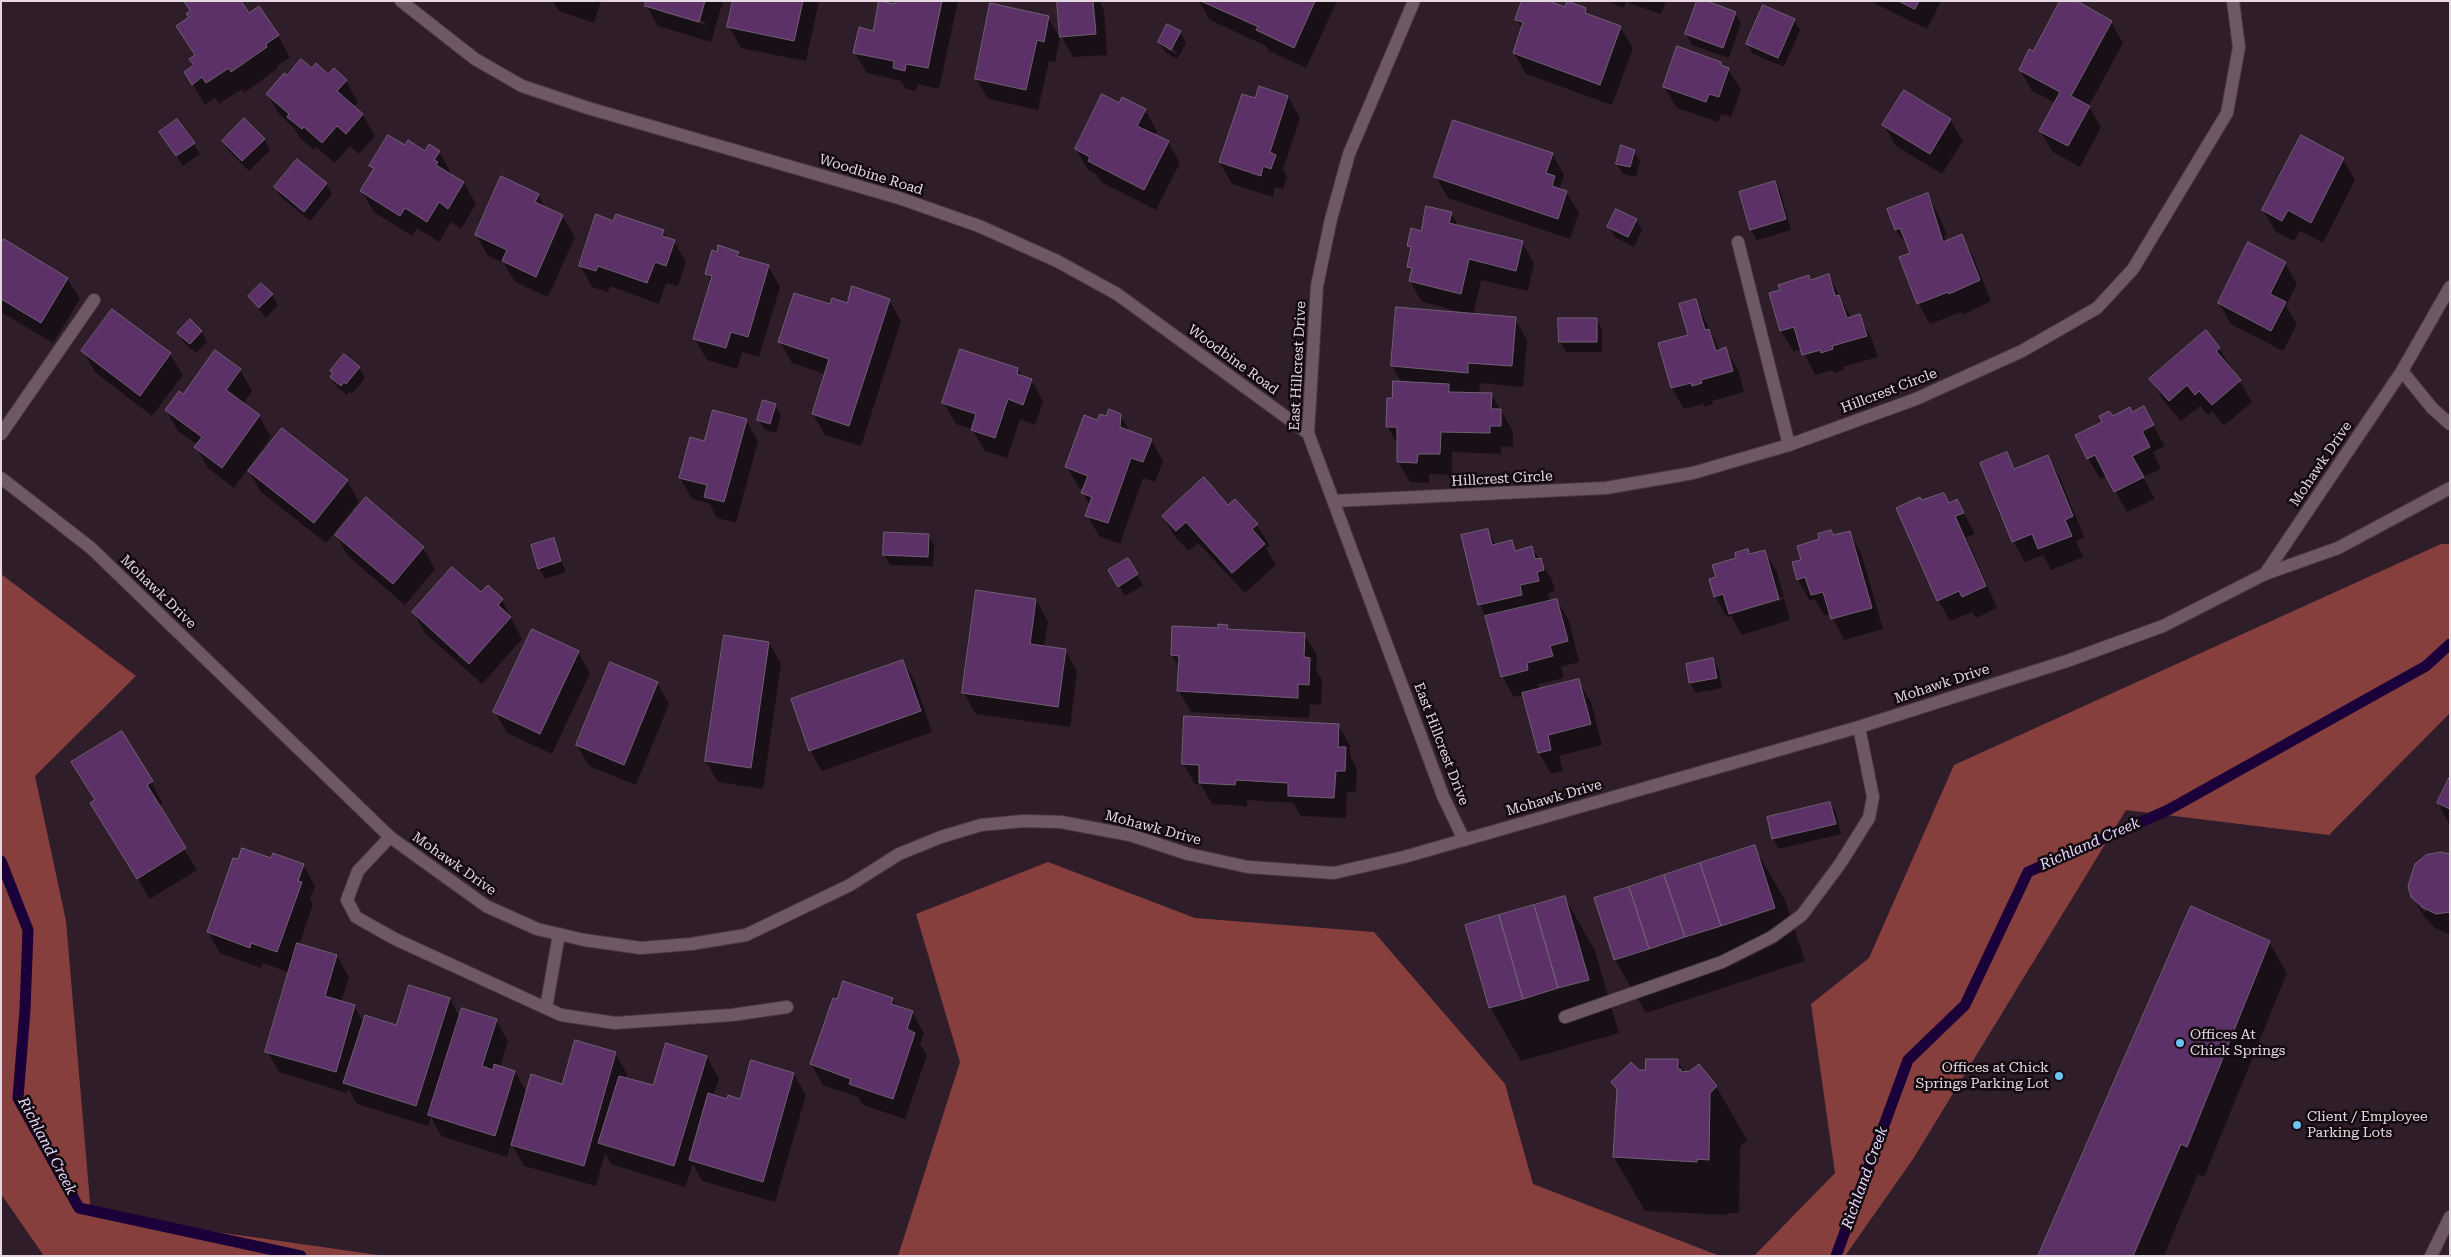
<!DOCTYPE html>
<html>
<head>
<meta charset="utf-8">
<style>
  body { margin:0 }
  #map { position:relative; width:2451px; height:1257px; overflow:hidden; background:#301d2a; font-family:"Roboto Serif",serif }
  canvas { display:block }
  .frame { position:absolute; inset:0; border:2px solid #e6d8e0; pointer-events:none }
</style>
</head>
<body>
<div id="map">
<canvas width="2451" height="1257"></canvas>
<div class="frame"></div>
</div>
<script>
const context = document.querySelector('canvas').getContext('2d');
context.lineJoin = 'round';
function fill(path, color) {
  context.fillStyle = color;
  context.fill(path, 'evenodd');
}
function trace(path, color, width, dash) {
  context.strokeStyle = color;
  context.lineWidth = width;
  context.lineCap = dash ? 'butt' : 'round';
  context.setLineDash(dash || []);
  context.stroke(path);
}
function write(font, color, halo, rows, align = 'center') {
  context.font = font + ' "Roboto Serif",serif';
  context.lineWidth = 5;
  context.setLineDash([]);
  context.textBaseline = 'middle';
  context.strokeStyle = halo;
  context.fillStyle = color;
  for (const [text, x, y, turn = 0] of rows) {
    context.save();
    context.translate(x, y);
    context.rotate((+turn || 0) * Math.PI / 180);
    context.textAlign = isNaN(turn) ? turn : align;
    if (halo) context.strokeText(text, 0, 0);
    context.fillText(text, 0, 0);
    context.restore();
  }
}
fill(new Path2D(`
  M2441,544H2450V713L2329,835L2126,810L1913,1159L1845,1256H1754L1835,1173L1811,1004L1869,958L1954,765Z
  M1,574L136,676L35,776L66,921L91,1214L385,1256H44L1,1194Z
  M1048,862L1195,918L1374,932L1505,1084L1533,1184L1720,1256H898L960,1062L916,914Z`), '#873f3d');
fill(new Path2D(`
  M183,1H233L278,36L290,57L277,66L278,68L244,93L242,89L219,104L215,98L205,105L186,73L195,66V56L177,26L190,18V12Z
  M553,1H601L594,23L559,11Z
  M648,1H723L711,42L658,26L646,5ZM661,9L705,22V25L661,12Z
  M734,1H819L806,61L741,48L729,27Z
  M897,1H958L939,89L918,84L916,91L906,89L901,81L867,73L854,52L874,32L896,6Z
  M1058,1H1099L1104,10L1107,55L1073,57L1061,36Z
  M1199,1H1337L1306,68L1269,51L1266,46L1210,20Z
  M1607,1H1666L1661,14L1626,2L1624,8Z
  M1870,1H1941L1927,29Z
  M1566,9H1585L1589,16L1620,27L1633,48L1612,105L1526,74L1514,53L1522,29L1517,20Z
  M1735,13L1741,23L1729,58L1692,45L1686,34Z
  M1048,17L1060,38L1055,62L1049,61L1038,110L988,99L976,78Z
  M1794,20L1800,30L1784,67L1753,54L1747,43Z
  M2111,22L2123,43L2089,106L2101,127L2080,167L2053,152L2040,131L2056,103L2032,91L2020,70L2033,53Z
  M1180,32L1186,43L1177,59L1165,52L1159,42ZM1166,45L1177,52L1176,54L1166,48Z
  M1721,63L1723,67L1728,69L1741,90L1731,117L1721,114L1718,122L1677,108L1664,87Z
  M312,70L346,81L358,102L353,107L363,115L375,136L359,154L350,146L335,163L316,147L314,150L300,138L294,128L280,115L267,94L287,77Z
  M1905,92L1950,120L1963,141L1942,174L1896,146L1884,125Z
  M1242,96L1255,100L1288,97L1300,118L1283,169L1287,177L1283,189L1275,187L1273,197L1232,184L1220,163Z
  M1119,105L1145,110L1157,131L1155,136L1168,142L1180,163L1156,210L1101,182L1097,175L1088,170L1076,149Z
  M160,132L194,144L200,154L183,166Z
  M264,139L270,150L249,171L229,151L223,141Z
  M405,147L425,153L439,152L451,173L450,175L464,183L476,204L461,229L451,222L439,242L417,228L412,236L374,212L362,191L374,171L371,166Z
  M1634,151L1640,161L1636,177L1623,174L1617,164Z
  M1552,154L1564,175L1560,187L1566,192L1579,213L1570,239L1448,198L1436,177Z
  M2343,159L2355,180L2323,243L2300,231L2294,241L2275,231L2263,210Z
  M1775,182L1781,193L1791,230L1757,240L1751,230L1740,193Z
  M326,184L332,194L310,221L281,197L275,187Z
  M538,195L546,209L562,216L575,237L548,297L515,282L504,263L488,256L476,235Z
  M1927,195L1939,216L1947,235L1944,236L1946,242L1961,235L1973,256L1991,301L1962,315L1961,312L1930,324L1918,303L1912,253L1896,230L1889,210Z
  M1451,213L1459,227L1522,242L1534,263L1528,291L1481,280L1473,315L1515,319L1527,340L1523,387L1480,383L1479,394H1491L1513,431V447L1501,446V454L1452,452V475L1429,474V483L1410,482L1398,461V445L1387,426L1394,399L1402,383L1392,366L1466,313L1422,302L1410,281L1412,273L1408,267L1412,251L1408,246L1422,232Z
  M1636,220L1642,230L1634,247L1615,237L1609,227Z
  M614,222L663,231L668,239L674,241L686,262L678,286L666,283L659,304L610,286L608,292L592,287L580,265Z
  M1,246L67,278L80,299L53,343L1,312Z
  M718,253H738L741,258L768,266L780,287L759,357L742,352L737,369L707,360L694,338L711,281L707,274Z
  M2285,263L2297,284L2286,306L2297,324L2283,351L2231,324L2219,303Z
  M1829,276L1851,318L1859,316L1871,337L1878,357L1843,367L1844,370L1835,373L1833,370L1815,375L1802,349L1794,352L1781,331L1771,294L1782,291L1808,277L1811,281Z
  M261,284L272,295L278,305L266,318L249,296Z
  M889,300L901,321L861,446L825,435L813,414L825,374L792,363L780,342L831,306Z
  M1695,300L1720,350L1726,349L1738,370L1744,392L1712,401L1713,404L1705,407L1703,404L1684,409L1672,388L1659,344L1689,336Z
  M112,310L170,354L183,375L152,416L95,372L83,351Z
  M1596,319L1602,329V352H1566L1560,342Z
  M201,331L207,342L196,353L185,344L179,334Z
  M2219,348L2252,402L2224,426L2212,411L2208,415L2200,406L2181,421L2163,400L2151,379Z
  M359,368L365,378L352,394L350,391L347,395L337,387L331,377L334,374L332,371Z
  M1018,369L1022,376L1031,380L1043,401L1035,425L1020,419L1007,458L985,451L972,429L956,424L944,403Z
  M240,370L252,391L243,404L259,416L271,437L234,488L208,468L196,447L198,445L178,431L166,410L183,396Z
  M775,405L781,415L776,433L765,430L759,420Z
  M2143,408L2165,446L2153,452L2161,469L2143,477L2155,499L2127,512L2107,476L2100,479L2088,458L2103,423Z
  M1120,415L1130,432L1151,440L1163,461L1155,482L1143,478L1120,544L1099,536L1087,515L1090,506L1083,493L1084,490L1079,488L1067,467L1098,421Z
  M746,420L758,441L736,523L717,518L709,503L692,499L680,478L705,443Z
  M2006,453L2016,470L2048,457L2060,478L2084,537L2076,541L2083,557L2051,570L2043,555L2025,562L2013,541Z
  M249,471L347,481L359,502L326,543L261,492Z
  M366,499L423,548L435,569L405,605L348,556L336,535Z
  M1957,500L1975,534L1966,537L1997,608L1976,618L1972,612L1950,621L1938,600L1921,502L1949,504Z
  M1235,501L1257,525L1270,546L1266,548L1276,565L1245,593L1198,543L1189,551L1175,537L1163,516L1228,506Z
  M1487,530L1496,545L1511,542L1517,551L1532,548L1552,580L1555,591L1548,593L1550,602L1557,600L1569,621L1579,662L1561,667L1564,678L1538,684L1539,690L1578,681L1591,702L1602,745L1559,756L1563,771L1551,774L1539,753L1524,695L1514,697L1502,676L1487,618L1480,605L1463,536Z
  M1849,532L1861,553L1883,629L1844,640L1831,614L1824,615L1815,599L1810,601L1798,580L1793,563L1802,560Z
  M928,535L934,545L933,566L890,565L884,554Z
  M553,539L566,572L545,579L539,568Z
  M1764,551L1777,572L1784,597L1732,612V614L1784,599L1790,620L1742,635L1731,616L1727,617L1715,596L1718,578L1738,559Z
  M1128,559L1143,585L1125,596L1110,570Z
  M481,594L502,600L522,639L482,684L425,633L413,612Z
  M1036,600L1048,622L1044,647L1065,650L1077,671L1070,727L976,714L963,692Z
  M1227,626L1230,630L1304,634L1317,655L1316,670L1322,680L1321,705L1310,704L1309,718L1191,712L1179,691V668L1172,655Z
  M769,643L781,664L763,789L718,782L706,761Z
  M578,652L590,673L552,754L507,733L495,712Z
  M1713,660L1719,670L1722,688L1696,693L1690,683L1687,665Z
  M903,661L915,682L932,732L822,771L810,750Z
  M657,683L669,704L636,785L589,766L577,745Z
  M1338,725L1350,746V756L1357,769L1356,792H1347L1346,818L1301,816L1293,803L1247,800V806L1212,804L1201,785L1195,784L1183,763Z
  M2450,779V826L2438,803Z
  M151,782L163,803L158,806L197,870L150,899L92,804Z
  M1830,803L1836,813L1841,834L1779,849L1773,839L1768,818Z
  M1754,847L1785,900L1805,961L1646,1013L1615,960L1595,899Z
  M2450,855V934H2449L2435,928L2425,918L2412,896ZM2420,903L2427,910L2425,912L2420,907Z
  M272,860L303,865L315,886L310,899L313,904L299,945L337,956L349,977L341,1002L354,1006L364,1023L397,1027L410,986L450,999L460,1018L496,1020L508,1041L500,1067L515,1072L527,1093L563,1085L615,1053L627,1074L626,1079L654,1086L667,1045L707,1057L719,1079L713,1096L728,1100H740L794,1074L806,1095L775,1202L702,1181L693,1164L685,1187L611,1164L605,1153L596,1186L524,1166L511,1143L507,1157L441,1136L431,1117L428,1126L357,1104L348,1089L347,1093L279,1072L267,1051L290,973L263,963L261,968L220,953L208,932Z
  M1565,898L1595,951L1619,1033L1521,1061L1490,1007Z
  M2269,942L2287,973L2204,1177L2198,1174L2164,1256H2039Z
  M892,999L897,1007L912,1012L924,1033L920,1044L927,1055L905,1119L863,1105L858,1097L823,1085L811,1064Z
  M1677,1060L1685,1073L1716,1086L1747,1140L1740,1147L1739,1213H1727V1215L1645,1211L1614,1157L1618,1092L1613,1083Z`), '#0007');
trace(new Path2D(`
  M1,861L28,930L25,1010L18,1098L79,1208L301,1256
  M1836,1256L1908,1060L1965,1005L2028,872L2168,810L2426,666L2450,644`), '#1b0139', 11);
const building = new Path2D(`
  M184,1H241L249,13L259,6L279,35L266,44L267,47L231,72L229,68L206,83L202,77L192,85L184,72L194,65L189,59L195,55L176,26L189,17L186,14L190,11Z
  M646,1H705L699,22L645,6Z
  M733,1H803L794,41L727,27Z
  M879,1L895,4L896,1H942L928,68L906,64L905,71L893,68L894,61L853,53L859,27L873,31Z
  M1057,1H1093L1096,34L1060,37Z
  M1201,1H1315L1294,48L1256,30L1258,27Z
  M1522,1H1549L1565,7L1567,1L1586,8L1585,13L1621,26L1600,85L1513,53L1523,22L1515,20Z
  M1697,1H1707L1736,12L1723,48L1685,34Z
  M1899,1H1919L1915,9Z
  M2060,1H2077L2112,21L2071,96L2090,106L2068,146L2039,131L2060,92L2019,70L2029,49L2033,51Z
  M990,3L1049,16L1044,42L1037,40L1026,90L975,79Z
  M1763,5L1795,19L1778,58L1746,44Z
  M1167,24L1181,31L1171,50L1158,42Z
  M1677,46L1721,62V65L1729,68L1719,97L1709,94L1706,102L1663,87Z
  M301,59L312,68L316,63L328,74L334,68L347,80L337,91L363,114L346,134L337,126L322,143L304,127L302,129L287,117L289,114L266,94L284,73L287,75Z
  M1259,86L1288,96L1270,152L1276,155L1271,169L1263,166L1261,176L1219,162L1242,94L1255,98Z
  M1904,90L1951,119L1930,154L1882,125Z
  M1102,94L1119,103L1122,97L1146,109L1137,126L1169,141L1144,190L1088,161L1090,157L1075,149Z
  M244,118L265,139L242,161L222,141Z
  M177,119L195,143L176,156L159,132Z
  M1453,120L1553,153L1546,173L1555,176L1552,186L1567,191L1558,219L1434,177Z
  M388,135L405,145L408,140L425,151L429,144L440,151L434,160L438,162L436,165L464,182L448,209L439,202L427,222L405,208L400,216L360,191L374,168L369,166Z
  M2301,135L2344,158L2311,223L2288,210L2282,221L2262,210Z
  M1621,145L1635,150L1630,167L1616,164Z
  M297,159L327,183L304,212L274,187Z
  M501,176L539,194L535,202L563,215L536,277L502,261L507,250L475,235Z
  M1775,181L1786,219L1750,230L1739,192Z
  M1928,193L1943,242L1962,234L1980,280L1949,294L1948,292L1917,304L1899,257L1910,253L1900,228L1895,230L1887,209Z
  M1426,206L1452,212L1449,223L1523,241L1516,271L1469,259L1461,294L1409,281L1412,268L1407,267L1411,247L1407,246L1411,228L1421,231Z
  M1616,209L1637,219L1628,237L1607,227Z
  M596,214L613,221L616,214L664,230L662,236L675,240L666,266L655,262L647,283L598,266L596,271L579,266Z
  M4,239L68,278L41,323L1,299V243Z
  M2248,242L2286,262L2270,294L2286,302L2271,331L2218,303Z
  M718,245L739,252L737,256L769,265L748,337L731,332L726,348L693,339L712,276L705,274L712,250L717,252Z
  M1829,274L1835,296L1839,295L1847,318L1860,314L1867,336L1832,346L1833,349L1821,353V350L1802,355L1794,327L1780,331L1769,293L1780,290L1778,285L1809,275L1810,280Z
  M261,283L273,294L259,308L248,296Z
  M852,286L890,299L849,426L812,414L829,359L778,342L794,293L830,304L832,298L847,303Z
  M1696,299L1705,330L1709,329L1716,351L1726,347L1733,371L1701,380L1702,383L1692,386L1691,383L1671,388L1658,343L1688,335L1679,304Z
  M1396,307L1516,317L1512,366L1468,363V373L1391,366Z
  M112,309L171,353L140,396L81,351Z
  M1558,318H1597V342H1559Z
  M190,319L202,331L190,344L177,333Z
  M2206,330L2220,348L2216,351L2241,380L2212,405L2199,391L2195,395L2187,385L2169,401L2149,379Z
  M960,349L1018,368L1017,374L1032,379L1023,405L1008,399L995,438L971,430L976,414L942,403Z
  M215,350L241,369L226,390L260,415L222,468L194,447L202,437L165,410L179,391L183,394Z
  M344,354L360,367L346,384L344,382L341,386L330,377L333,373L330,371Z
  M1393,381L1449,384V392L1492,393L1491,409H1501V426H1490V433L1441,432L1440,454H1418L1417,463L1397,462V427H1386L1387,398H1392Z
  M763,400L776,404L770,424L757,420Z
  M2144,406L2154,425L2142,431L2150,447L2132,456L2144,477L2114,492L2095,455L2087,459L2075,435L2102,422L2099,416L2109,411L2113,416L2130,407L2132,412Z
  M1109,409L1121,414L1120,427L1152,439L1143,462L1131,458L1108,523L1085,516L1092,497L1081,493L1088,476L1065,467L1084,415L1097,420L1100,414L1106,416Z
  M713,410L747,419L724,502L704,497L707,485L679,478L690,437L704,441Z
  M282,428L348,480L314,523L248,471Z
  M2007,452L2014,469L2048,455L2073,516L2065,520L2072,536L2038,549L2032,534L2012,542L1980,463Z
  M1204,477L1228,505L1235,499L1258,524L1252,529L1265,544L1232,573L1186,522L1176,531L1162,516Z
  M1944,493L1949,503L1957,499L1964,513L1955,516L1986,586L1962,597L1959,591L1937,601L1896,508L1920,497L1921,500Z
  M366,497L424,547L393,584L335,535Z
  M1488,529L1492,545L1512,540L1515,551L1532,546L1535,559L1541,558L1544,570L1537,572L1539,581L1520,585L1522,595L1478,605L1461,535Z
  M1831,530L1833,535L1850,531L1872,608L1831,619L1823,592L1811,595L1805,577L1797,580L1792,562L1801,560L1797,546L1819,539L1818,534Z
  M884,532L929,534L928,557L883,555Z
  M554,538L561,561L538,569L531,545Z
  M1748,549L1749,554L1765,550L1779,599L1729,614L1723,594L1714,597L1709,579L1716,577L1712,565L1736,558L1735,553Z
  M1128,558L1138,574L1118,587L1108,570Z
  M452,567L481,592L488,585L503,599L498,605L511,617L469,664L412,612Z
  M976,590L1036,599L1030,644L1066,649L1058,707L962,693Z
  M1557,599L1568,641L1550,646L1553,656L1527,663L1528,670L1501,677L1485,616Z
  M1218,624L1228,625L1227,629L1305,633L1304,657L1310,658L1309,685L1298,684V698L1177,691L1179,656L1171,655L1172,626L1218,628Z
  M532,629L579,651L540,734L493,712Z
  M724,635L769,642L751,768L705,761Z
  M1713,658L1717,678L1689,683L1686,664Z
  M903,660L921,711L809,751L791,699Z
  M610,662L658,682L624,765L576,745Z
  M1579,679L1591,724L1548,735L1551,750L1538,753L1522,693Z
  M1184,716L1339,724L1338,747H1346L1345,771H1336L1334,798L1288,796V783L1236,780L1235,785L1199,783V765L1182,764Z
  M122,731L153,781L147,785L186,848L137,879L90,803L95,800L71,762Z
  M2450,776V809L2437,803Z
  M1830,802L1836,824L1772,839L1767,817Z
  M1755,845L1775,908L1721,926L1700,863Z
  M242,848L271,858L273,853L304,864L298,881L302,882L277,952L251,943L250,948L207,932L233,858L238,859Z
  M2441,852L2450,854V912L2436,914L2422,907L2411,897L2408,886L2415,864L2426,855Z
  M1700,863L1721,926L1685,937L1664,875Z
  M1664,875L1685,937L1649,949L1629,887Z
  M1629,887L1649,949L1614,960L1594,898Z
  M1565,896L1589,980L1558,988L1534,905Z
  M1534,905L1558,988L1523,999L1499,915Z
  M2191,906L2270,941L2187,1147L2181,1144L2133,1256H2038Z
  M1499,915L1523,999L1489,1008L1465,925Z
  M297,943L337,955L325,996L355,1005L336,1072L265,1052Z
  M843,981L893,998L891,1004L913,1011L907,1029L915,1033L893,1099L849,1084L851,1079L810,1064L833,998L837,999Z
  M409,985L450,998L416,1106L343,1083L365,1015L396,1025Z
  M462,1008L497,1019L482,1066L493,1070L494,1064L515,1071L495,1136L428,1115Z
  M575,1040L616,1052L584,1166L511,1145L531,1074L562,1084Z
  M666,1043L707,1056L674,1166L598,1143L619,1076L653,1085Z
  M1646,1059H1678V1069H1681V1072L1690,1071L1699,1064L1717,1086L1710,1093L1709,1160L1697,1159V1162L1613,1157L1617,1089L1611,1082L1631,1062L1639,1070H1645Z
  M751,1060L794,1073L763,1182L689,1160L708,1093L727,1099L728,1095L740,1099Z`);
fill(building, '#5b3167');
trace(building, '#706074', 1);
const service = new Path2D(`
  M1738,242L1789,445
  M1,434L94,300
  M390,837L358,871L347,900L356,917L395,939L561,1015L615,1023L732,1015L787,1007
  M546,1008L559,934
  M1565,1017L1722,962L1772,937L1802,915L1840,864L1869,818L1873,797L1859,727`);
const minor = new Path2D(`
  M401,1L475,59L522,86L588,108L899,198L979,226L1057,261L1117,294L1308,433
  M1414,1L1349,154L1331,219L1317,286L1308,433L1443,796L1464,840
  M2402,371L2432,408L2450,424
  M1334,501L1606,488L1693,473L1789,445L1916,399L2022,351L2097,308L2133,269L2227,113L2239,47L2233,1
  M2265,574L2402,371L2450,287`);
const tertiary = new Path2D(`
  M1,478L91,548L390,837L486,906L537,929L584,940L641,948L691,944L746,935L850,885L899,854L941,837L981,825L1024,821L1061,822L1130,835L1188,854L1248,867L1334,873L1404,857L1859,727L2067,661L2163,626L2265,574L2338,548L2450,488
  M2431,1256L2450,1217`);
trace(service, '#493943', 14);
trace(minor, '#493943', 14);
trace(tertiary, '#493943', 14);
trace(service, '#6e5866', 12);
trace(minor, '#6e5866', 12);
trace(tertiary, '#6e5866', 12);
for (const [x, y, r, color] of [
  [2180,1043,5,"#6ac3f1"],
  [2059,1076,5,"#6ac3f1"],
  [2297,1125,5,"#6ac3f1"]
]) {
  const dot = new Path2D();
  dot.arc(x, y, r, 0, 2 * Math.PI);
  context.fillStyle = color;
  context.fill(dot);
  trace(dot, '#130a10', 2);
}
write('14px', '#e6d8e0', '#130a10', [
  ["Woodbine Road",871,175,17],
  ["Woodbine Road",1233,360,36],
  ["East Hillcrest Drive",1298,366,-87],
  ["Hillcrest Circle",1889,391,-21],
  ["Mohawk Drive",2321,464,-56],
  ["Hillcrest Circle",1502,479,-3],
  ["Mohawk Drive",158,592,44],
  ["Mohawk Drive",1942,684,-18],
  ["East Hillcrest Drive",1441,744,69],
  ["Mohawk Drive",1554,798,-16],
  ["Mohawk Drive",1153,828,15],
  ["Mohawk Drive",454,864,35]
]);
write('14px', '#e6d8e0', '#130a10', [
  ["Offices At",2190,1035],
  ["Chick Springs",2190,1051],
  ["Offices at Chick",2049,1068,"right"],
  ["Springs Parking Lot",2049,1084,"right"],
  ["Client / Employee",2307,1117],
  ["Parking Lots",2307,1133]
], 'left');
write('italic 15px', '#e3d9ff', '#130a10', [
  ["Richland Creek",2090,844,-24],
  ["Richland Creek",47,1146,62],
  ["Richland Creek",1865,1178,-70]
]);
</script>
</body>
</html>
